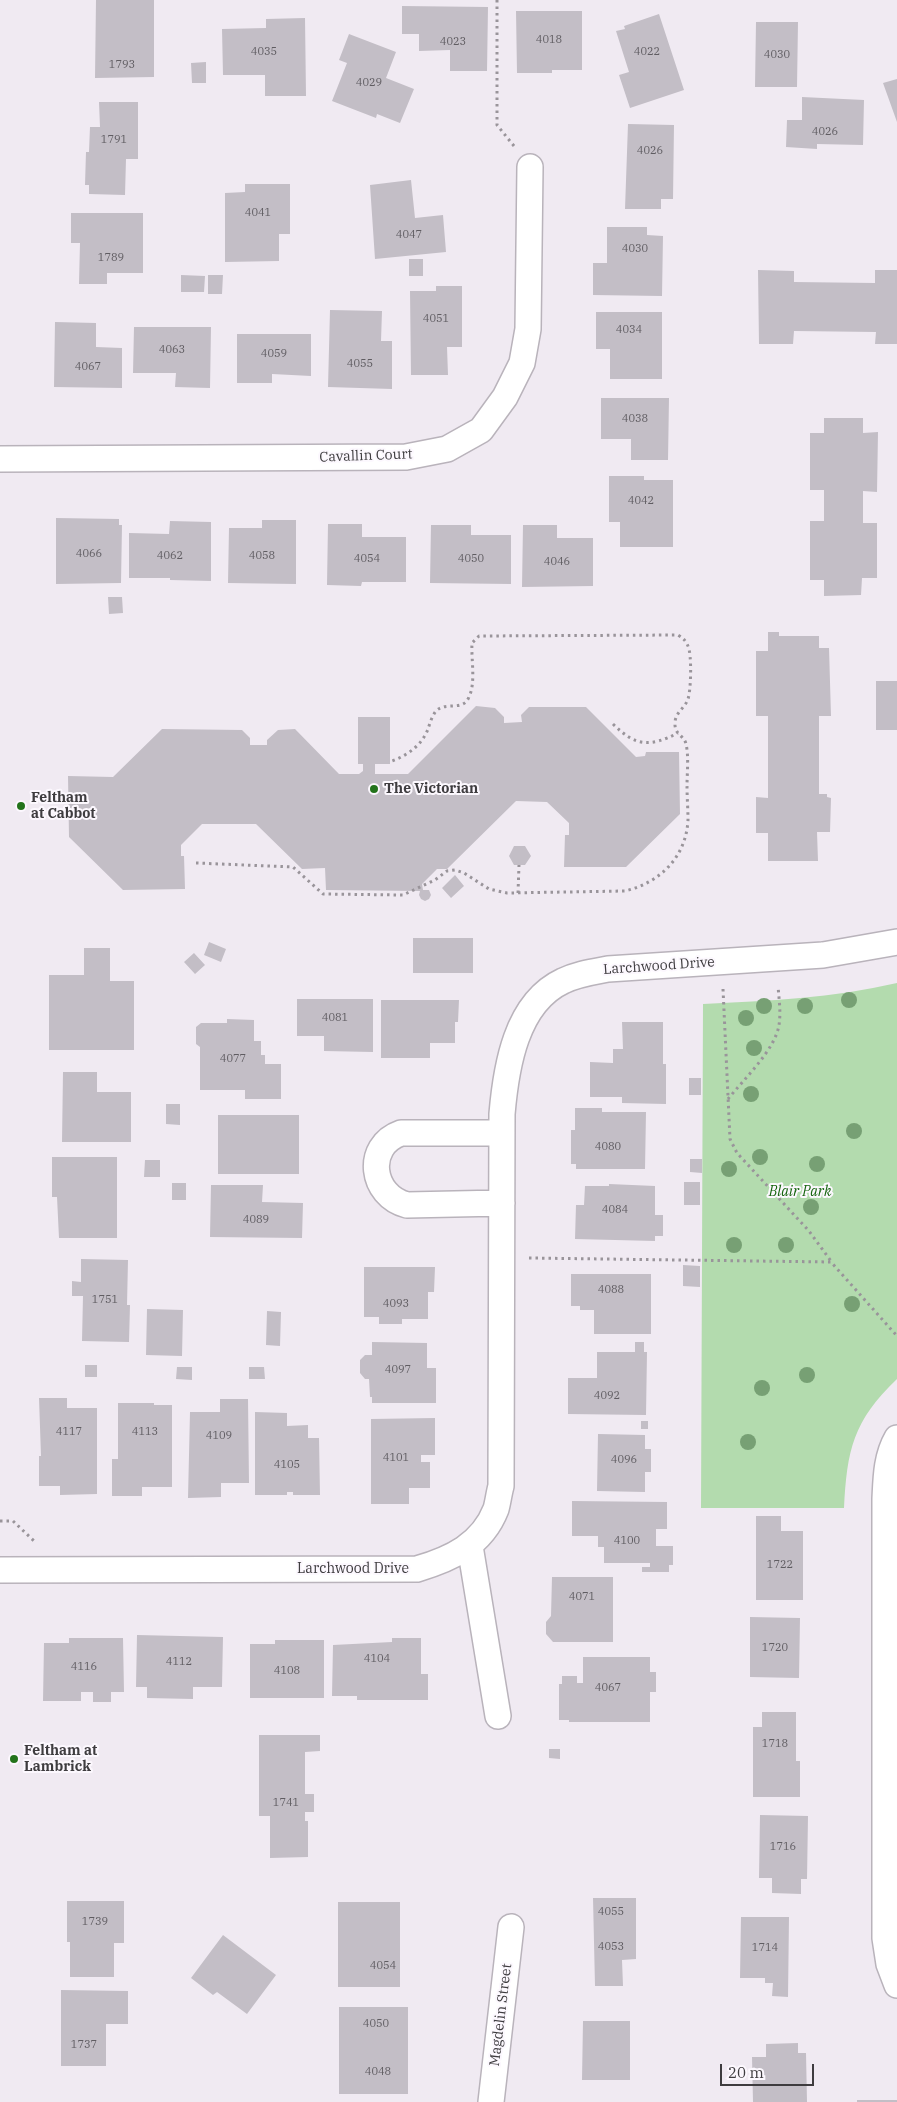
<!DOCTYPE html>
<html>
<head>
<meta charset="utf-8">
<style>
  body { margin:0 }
  #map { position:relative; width:897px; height:2102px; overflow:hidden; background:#f0eaf2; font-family:"IBM Plex Serif",serif }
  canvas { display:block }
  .scale { position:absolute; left:720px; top:2064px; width:94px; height:22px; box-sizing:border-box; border:2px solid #3e3c3f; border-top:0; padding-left:6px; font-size:15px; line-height:18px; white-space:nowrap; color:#3e3c3f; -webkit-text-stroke:4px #fcf8fe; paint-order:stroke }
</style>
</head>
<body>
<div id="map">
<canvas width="897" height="2102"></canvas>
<div class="scale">20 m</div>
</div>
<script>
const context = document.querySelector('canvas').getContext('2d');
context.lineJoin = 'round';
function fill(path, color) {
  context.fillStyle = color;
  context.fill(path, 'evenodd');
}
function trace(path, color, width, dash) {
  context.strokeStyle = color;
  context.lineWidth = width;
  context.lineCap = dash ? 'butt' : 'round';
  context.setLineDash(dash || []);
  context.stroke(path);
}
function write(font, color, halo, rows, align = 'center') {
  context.font = font + ' "IBM Plex Serif",serif';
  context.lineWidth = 4;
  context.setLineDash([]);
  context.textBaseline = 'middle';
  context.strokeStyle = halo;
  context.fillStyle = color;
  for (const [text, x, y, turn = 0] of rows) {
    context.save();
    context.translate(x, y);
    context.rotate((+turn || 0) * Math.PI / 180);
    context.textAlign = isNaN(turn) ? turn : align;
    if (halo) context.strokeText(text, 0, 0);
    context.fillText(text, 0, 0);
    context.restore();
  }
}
fill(new Path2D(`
  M897,983V1379C853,1421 847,1450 844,1508H701L703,1004C768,1001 833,998 897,983Z`), '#b3dbae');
fill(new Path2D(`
  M96,0H154V77L95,78Z
  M402,6L488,7L487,71H450V50L419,51V34H402Z
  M516,11H582V70H552V73H517Z
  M659,14L684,90L630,108L619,75L629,72L616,31L625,29L624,26Z
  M305,18L306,96H265V75H223L222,29L266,28V19Z
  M756,22H798L797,87H755Z
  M349,34L396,52L386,78L414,89L400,123L377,114L376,118L332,101L347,63L339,60Z
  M206,62V83H192L191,63Z
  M897,79V122L883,83Z
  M802,97L864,100L863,145L817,144V149L786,147L787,120H802Z
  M99,102H138V159H126L125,195L89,194V185H85L86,152H89L90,127H100Z
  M628,124L674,125L673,199H661V209H625Z
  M411,180L415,218L443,215L446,252L375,259L370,185Z
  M245,184H290V234H279V261L225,262V193L245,192Z
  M71,213H143V273H107V284H79L80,243H71Z
  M607,227H647V235L663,236L662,296L593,295V263H607Z
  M409,259H423V276H409Z
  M758,270L794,271V282L875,283V270H897V344H875L876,332L794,331L793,344H759Z
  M181,275L205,276L204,292H181Z
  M208,275H223L222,294H208Z
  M436,286H462V347H447L448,375H411L410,291H436Z
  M330,310L382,311L381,341H392V389L328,387Z
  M596,312H662V379H610V349H596Z
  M55,322L96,323V347L122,348V388L54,387Z
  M134,327H211L210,388L175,387L176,373H133Z
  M237,334H311V376L272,374V383H237Z
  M601,398H669L668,460H631V439H601Z
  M824,418H863V433L878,432L877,492L863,491V523H877V578H862L861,595L824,596V580H810V521H824V490H810V433H824Z
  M609,476H644V480H673V547H620V522H609Z
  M56,518L119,519V525H122L121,583L56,584Z
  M262,520H296V584L228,583L229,528H262Z
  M170,521L211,522V581L170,580V578H129V533L169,534Z
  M328,524H362V537H406V582H362L361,586L327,585Z
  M431,525H471V535H511V584L430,583Z
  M523,525H557V538H593V586L522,587Z
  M108,597H122L123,613L109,614Z
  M768,632H779V636H819V648H829L831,716H819V794H827V797L831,798L830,832H817L818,861H768V833H756V797L768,798V716H756V651H768Z
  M876,681H897V730H876Z
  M476,706L495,708L504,717V723L522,722L521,715L529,707H586L636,757L645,756L646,752H679L680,814L626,867H564L565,835H569V823L547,802L516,801L447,869H437L422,884L423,890H429L431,895L429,899L425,901L421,899L419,895L420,891L326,890L325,868L302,869L256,824H202L181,845V856H184L185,889L123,890L69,837L68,776L113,777L162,729L242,730L250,738V745H267V740L278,730L295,729L339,774H359L363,771V764H358V717H390V764H375V774H408Z
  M514,846H525L531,856L525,865H514L509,856Z
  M455,875L464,886L451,898L442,888Z
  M413,938H473V973H413Z
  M209,942L226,949L221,962L204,955Z
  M84,948H110V981H134V1050H49V975H84Z
  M194,953L205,965L195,974L184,962Z
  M297,999H373V1052L324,1051V1036H297Z
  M381,1000H459L458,1022H455V1043H430V1058H381Z
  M227,1019L254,1020V1041H261V1055H265V1064H281V1099H245V1090H200V1047L196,1044V1027L201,1023H227Z
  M622,1022H663V1064H666V1104L622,1103V1097H590V1062L613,1063V1049H623Z
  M63,1072H97V1092H131V1142H62Z
  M689,1078H701V1095H689Z
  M166,1104H180V1125L166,1124Z
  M575,1108H602V1112H646L645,1169H576V1164H571V1130H575Z
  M218,1115H299V1174H218Z
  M52,1157H117V1238H59L57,1197H52Z
  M690,1159H702V1173L690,1172Z
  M145,1160H160V1177H144Z
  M684,1182H700V1205H684Z
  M172,1183H186V1200H172Z
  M609,1184L655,1186V1215H663V1236H655V1241L575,1239L576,1205H584L585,1186H609Z
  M211,1185H263L262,1202L303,1203L302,1238L210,1237Z
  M81,1259L128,1260L127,1305H130L129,1342L82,1341L83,1296H72V1281L81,1282Z
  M683,1265L700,1266V1287L683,1286Z
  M364,1267H435L434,1292H428V1319H402V1324H379V1317H364Z
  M571,1274H651V1334H594V1310H580V1306H571Z
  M147,1309L183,1310L182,1356L146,1355Z
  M267,1311L281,1312L280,1346L266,1345Z
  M372,1342L427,1343V1368H436V1403H372V1397H370L369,1379H365L360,1373V1360L365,1355H372Z
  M635,1342H644V1352H647L646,1415L568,1414V1378H597V1352H635Z
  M85,1365H97V1377H85Z
  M177,1367H192V1380L176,1379Z
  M249,1367H264L265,1379H249Z
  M39,1398H67V1408H97V1494L60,1495V1486H39V1456H41Z
  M220,1399H248L249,1483H221V1497L188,1498L190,1412H220Z
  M118,1403H154V1405H172V1487H142V1496H112V1459H118Z
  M255,1412L287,1413V1426L308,1425V1438H319L320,1495H293V1492H287V1495H255Z
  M435,1418V1455H421V1462H430V1488H409V1504H371V1419Z
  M641,1421H648V1429H641Z
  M598,1434L645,1435V1449H651V1472H645V1492L597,1491Z
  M572,1501L667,1502V1529H656V1546H673V1565H669V1572H642V1567H650V1563H604V1547H598V1536H572Z
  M756,1516H781V1531H803V1600H756Z
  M552,1577H613V1642H553L546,1634V1622L551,1616Z
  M750,1617L800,1618L799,1678L750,1677Z
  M137,1635L223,1637L222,1687H193V1699L147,1698V1687H136Z
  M69,1638H123L124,1692H111V1702H93V1692H81V1701H43L44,1643H69Z
  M392,1638H421V1674H428V1700H357V1696H332L333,1645L392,1642Z
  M275,1640H324V1698H250V1644H275Z
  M583,1657H650V1672H656V1692H650V1722H569V1720H559V1684H562V1676H577V1683H583Z
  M762,1712H796V1761H800V1797H753V1727H762Z
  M259,1735H320V1751L305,1752V1794H314V1812H305V1821H308V1857L270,1858V1816H259Z
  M549,1749H560V1759L549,1758Z
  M760,1815L808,1816L807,1879H801V1894L772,1893V1878H759Z
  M593,1898H636V1959L622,1960L623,1986H595Z
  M67,1901H124V1943H114V1977H70V1942H67Z
  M338,1902H400V1987H338Z
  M741,1917H789L788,1997L772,1996L773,1983H765V1978H740Z
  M223,1935L276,1975L247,2014L217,1992L213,1995L191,1978Z
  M61,1990L128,1991V2024H106V2066H61Z
  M339,2007H408V2094H339Z
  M583,2021H630V2080H582Z
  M798,2043V2053H806L807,2102H753L752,2057H766V2044Z
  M857,2100H897V2102H857Z`), '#c3bec6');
const street = new Path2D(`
  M0,459L406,457L447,449L481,430L505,397L522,363L528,329L530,167
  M502,1133H401C364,1146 371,1196 407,1205L502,1203
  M897,1438C886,1457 886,1479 885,1499V1938L889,1964L897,1985
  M470,1546L498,1716
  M0,1570L417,1569C451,1559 482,1545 496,1509C498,1502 499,1493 501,1486L502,1114C506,1067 516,1003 563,981C577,974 592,972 608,969L823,955L897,942
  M491,2102L511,1927`);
trace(street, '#b9b3bb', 28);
trace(new Path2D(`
  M497,0V125L514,146
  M613,724C636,747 650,747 678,733
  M196,863L293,867L323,894L403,895L435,880L447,871L455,870L464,873L489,889L507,893L625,891C659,883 686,858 688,820C688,809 687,797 687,786C687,773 689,757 686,744C684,735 674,735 675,722C676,712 685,708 688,699C691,690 692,655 688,646C686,641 683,638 678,635L479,636L472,643C471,660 476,682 469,697C463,712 446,701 436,711C432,716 430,723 428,729C422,745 408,755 392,761
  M518,893L519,865
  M723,989L730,1139L737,1153L809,1231L831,1261
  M728,1099C744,1079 775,1050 779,1025C781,1012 779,999 778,986
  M529,1258L831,1262L897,1336
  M0,1521H13L34,1541`), '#99949a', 3, [2.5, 4]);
trace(street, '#fff', 25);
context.fillStyle = '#77a074';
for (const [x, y] of [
  [849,1000],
  [764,1006],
  [805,1006],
  [746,1018],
  [754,1048],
  [751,1094],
  [854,1131],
  [760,1157],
  [817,1164],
  [729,1169],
  [811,1207],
  [734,1245],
  [786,1245],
  [852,1304],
  [807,1375],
  [762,1388],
  [748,1442]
]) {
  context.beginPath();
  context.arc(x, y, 8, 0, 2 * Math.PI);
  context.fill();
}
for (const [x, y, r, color] of [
  [374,789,5,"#23731b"],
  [21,806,5,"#23731b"],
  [14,1759,5,"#23731b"]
]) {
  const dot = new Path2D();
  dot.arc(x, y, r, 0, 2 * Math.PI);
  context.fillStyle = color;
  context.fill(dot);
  trace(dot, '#fcf8fe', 2);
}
write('11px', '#5f5c61', null, [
  ["4018",549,40],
  ["4023",453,42],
  ["4035",264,52],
  ["4022",647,52],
  ["4030",777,55],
  ["1793",122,65],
  ["4029",369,83],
  ["4026",825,132],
  ["1791",114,140],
  ["4026",650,151],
  ["4041",258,213],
  ["4047",409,235],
  ["4030",635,249],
  ["1789",111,258],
  ["4051",436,319],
  ["4034",629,330],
  ["4063",172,350],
  ["4059",274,354],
  ["4055",360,364],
  ["4067",88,367],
  ["4038",635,419],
  ["4042",641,501],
  ["4066",89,554],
  ["4062",170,556],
  ["4058",262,556],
  ["4054",367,559],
  ["4050",471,559],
  ["4046",557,562],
  ["4081",335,1018],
  ["4077",233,1059],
  ["4080",608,1147],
  ["4084",615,1210],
  ["4089",256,1220],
  ["4088",611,1290],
  ["1751",105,1300],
  ["4093",396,1304],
  ["4097",398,1370],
  ["4092",607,1396],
  ["4117",69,1432],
  ["4113",145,1432],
  ["4109",219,1436],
  ["4101",396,1458],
  ["4096",624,1460],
  ["4105",287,1465],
  ["4100",627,1541],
  ["1722",780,1565],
  ["4071",582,1597],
  ["1720",775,1648],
  ["4104",377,1659],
  ["4112",179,1662],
  ["4116",84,1667],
  ["4108",287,1671],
  ["4067",608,1688],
  ["1718",775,1744],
  ["1741",286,1803],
  ["1716",783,1847],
  ["4055",611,1912],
  ["1739",95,1922],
  ["4053",611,1947],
  ["1714",765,1948],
  ["4054",383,1966],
  ["4050",376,2024],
  ["1737",84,2045],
  ["4048",378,2072]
]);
write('14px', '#3e3c3f', '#fcf8fe', [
  ["Cavallin Court",366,456,-2],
  ["Larchwood Drive",659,966,-4],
  ["Larchwood Drive",353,1569],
  ["Magdelin Street",501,2015,-83]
]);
write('bold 14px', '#3e3c3f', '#fcf8fe', [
  ["The Victorian",384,789],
  ["Feltham",31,798],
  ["at Cabbot",31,814],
  ["Feltham at",24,1751],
  ["Lambrick",24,1767]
], 'left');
write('italic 14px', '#14640d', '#fcf8fe', [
  ["Blair Park",800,1192]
]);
</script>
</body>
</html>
